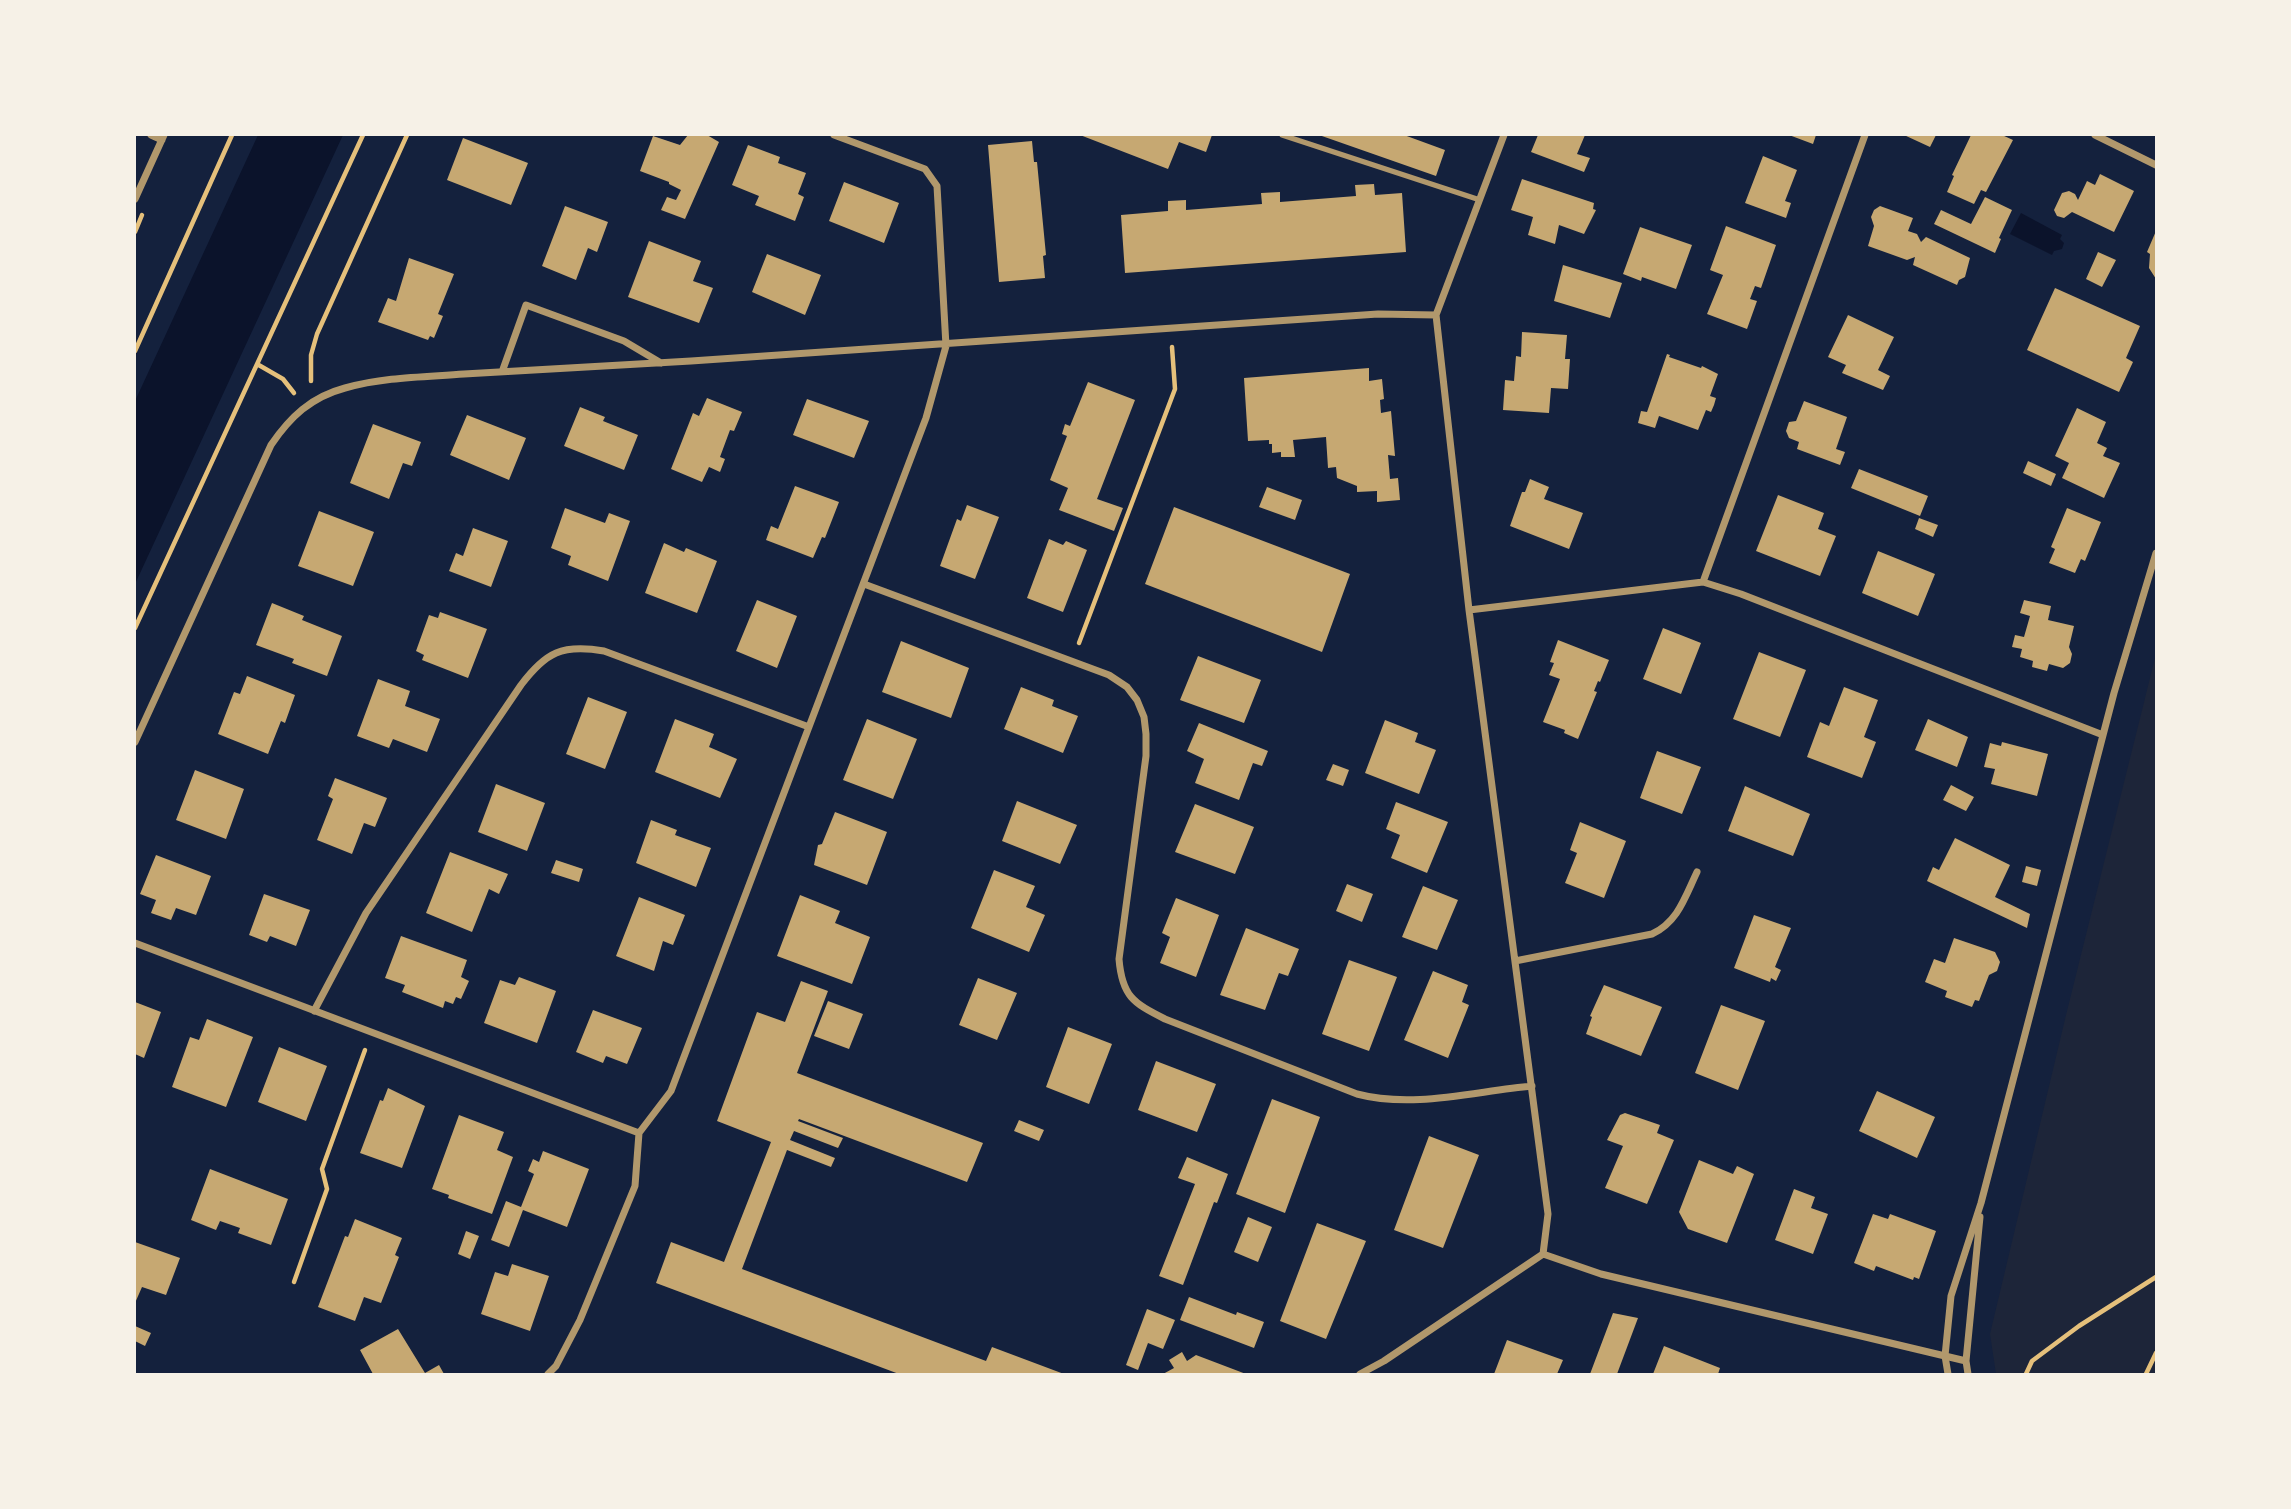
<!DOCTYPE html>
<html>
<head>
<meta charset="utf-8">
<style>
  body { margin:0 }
  #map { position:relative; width:2291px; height:1509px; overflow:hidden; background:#14213d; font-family:Lato,sans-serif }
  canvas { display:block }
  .frame { position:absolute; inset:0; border:136px solid #f6f1e7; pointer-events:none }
</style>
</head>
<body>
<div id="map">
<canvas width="2291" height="1509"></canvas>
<div class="frame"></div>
</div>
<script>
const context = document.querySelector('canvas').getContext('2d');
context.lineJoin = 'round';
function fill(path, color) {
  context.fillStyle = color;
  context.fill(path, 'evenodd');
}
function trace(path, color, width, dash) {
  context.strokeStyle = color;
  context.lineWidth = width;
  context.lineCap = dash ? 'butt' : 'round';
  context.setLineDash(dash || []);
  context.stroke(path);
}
fill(new Path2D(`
  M2156,654V1374H1996L1990,1334L2066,1015Z`), '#1d2539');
fill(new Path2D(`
  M258,135H343L135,584V401Z
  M2021,213L2062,235L2060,239L2064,243L2062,249L2054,251L2052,255L2010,234Z`), '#0b132b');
fill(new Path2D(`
  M688,135H707L719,142L685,219L661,210L667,197L676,200L681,190L669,184V182L640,171L653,136L680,145Z
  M1080,135H1212L1206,152L1179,142L1168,169Z
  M1319,135H1404L1445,150L1436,176Z
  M1538,135H1585L1577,154L1590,158L1584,172L1531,152Z
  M1789,135H1816L1813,144Z
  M1904,135H1936L1930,147Z
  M1971,135H2002L2013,140L1986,192L1981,190L1974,204L1947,192L1954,176L1952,175Z
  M463,138L528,163L511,205L447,180Z
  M1032,141L1034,162H1037L1046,255L1043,256L1045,278L999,282L988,145Z
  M748,145L780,157L778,163L806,173L798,194L804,197L795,221L755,205L759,196L732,185Z
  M1763,156L1797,170L1785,201L1791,203L1786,218L1745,203Z
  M2100,174L2134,191L2114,232L2072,212L2064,218L2057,216L2054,210L2062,193L2069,191L2075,194L2078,200L2087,181L2095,185Z
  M1522,179L1594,203L1593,209L1596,210L1584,234L1559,225L1555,244L1528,235L1533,217L1511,210Z
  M844,182L899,203L884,243L829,221Z
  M1374,184L1375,195L1402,193L1406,252L1125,273L1121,215L1168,211V201L1186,200V210L1262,204L1261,193L1280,192V202L1356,196L1355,185Z
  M1985,197L2012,210L1999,238L2001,239L1995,253L1934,224L1941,210L1971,224Z
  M565,206L608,222L597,252L588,248L576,280L542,266Z
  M1880,206L1913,218L1908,231L1917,234L1921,242L1926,237L1970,258L1965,277L1959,280L1957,285L1913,265L1915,257L1907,260L1868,246L1874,226L1871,217L1874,210Z
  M1726,226L1776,245L1761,288L1755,286L1750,299L1757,301L1747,329L1707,314L1723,275L1710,270Z
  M1640,227L1692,245L1676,289L1642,277L1641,281L1623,274Z
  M2156,231V279L2149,268L2150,254L2147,252Z
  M649,241L701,261L693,281L713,288L699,323L628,297Z
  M2098,252L2116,260L2102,287L2086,279Z
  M767,254L821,275L805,315L752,292Z
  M409,258L454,274L438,314L443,316L434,338L430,336L428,340L378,322L388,298L396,301Z
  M1563,265L1622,283L1610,318L1554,301Z
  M2055,288L2140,326L2126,358L2133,362L2119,392L2027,350Z
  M1848,315L1894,337L1878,370L1890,376L1883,390L1842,373L1846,365L1828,357Z
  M1522,332L1567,335L1565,359H1570L1568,389L1551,388L1549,413L1503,410L1505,380L1514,381L1516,356L1521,357Z
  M1667,354L1670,355L1669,357L1701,368L1702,366L1718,374L1710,396L1716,398L1714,405L1711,412L1706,410L1698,430L1659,416L1655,428L1638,423L1641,411L1647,412Z
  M1369,368V381L1382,379L1384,399L1380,400L1381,413L1391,411L1395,456L1388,455L1390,479L1398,478L1400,500L1377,502V491L1357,492V486L1337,478L1336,467L1328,468L1326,437L1293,440L1295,457H1281V452L1272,453V444H1269V440L1248,441L1244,378Z
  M1088,382L1135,400L1097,499L1123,508L1114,531L1059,510L1068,488L1050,480L1067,436L1062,434L1065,424L1070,426Z
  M707,398L742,412L734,431L730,430L720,457L725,459L720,472L709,467L702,482L671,469L693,413L699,416Z
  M807,399L869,421L854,458L793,435Z
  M1804,401L1847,417L1836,449L1845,452L1840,465L1797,449L1799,442L1789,438L1786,431L1789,422L1796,421Z
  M580,407L605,417L603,421L638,435L624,470L564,446Z
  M2077,408L2106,422L2097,443L2107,448L2103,456L2120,463L2104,498L2062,478L2069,463L2055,456Z
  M467,415L526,438L509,480L450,455Z
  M373,424L421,442L412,466L403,463L389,499L350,483Z
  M2028,461L2056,474L2051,486L2023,473Z
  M1859,469L1928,496L1920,516L1851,488Z
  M1530,479L1549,487L1544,499L1583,513L1569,549L1510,526L1522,492H1525Z
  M795,486L839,502L825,538L822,537L813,558L766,540L771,526L778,529Z
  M1267,487L1302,500L1295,520L1259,507Z
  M1778,495L1824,513L1818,529L1836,536L1820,576L1756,551Z
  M967,505L999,517L975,579L940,566L957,519L961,521Z
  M1174,507L1350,574L1322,652L1145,584Z
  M565,508L605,523L609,513L630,521L608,581L568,565L571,556L551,548Z
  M2067,508L2101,522L2085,561L2081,559L2075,573L2049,563L2055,549L2051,547Z
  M319,511L374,532L353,586L298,566Z
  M1919,518L1938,525L1933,537L1915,529Z
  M473,528L508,541L491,587L449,571L456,553L463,556Z
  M1049,539L1063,545L1066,541L1087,550L1063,612L1027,598Z
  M664,543L684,552L686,548L717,561L697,613L645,593Z
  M1878,551L1935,574L1918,616L1862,593Z
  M757,600L797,616L777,668L736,651Z
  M2024,600L2051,606L2048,620L2074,626L2069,647L2072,654L2070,663L2063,668L2049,664L2047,671L2032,667L2033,661L2020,657L2022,649L2012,647L2015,635L2024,637L2030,616L2020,613Z
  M272,603L304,616L302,620L342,636L327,676L292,663L294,659L256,645Z
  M440,612L487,629L468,678L422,660L424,655L416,651L429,615L438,618Z
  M1663,628L1701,643L1681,694L1643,679Z
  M1558,640L1609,660L1600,682L1598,681L1594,691L1597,692L1578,739L1564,733L1565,730L1543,722L1560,679L1549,675L1554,663L1550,662Z
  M901,641L969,668L951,718L882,692Z
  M1759,652L1806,670L1780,737L1733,719Z
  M1198,656L1261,680L1244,723L1180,700Z
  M247,676L295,695L285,723L281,721L268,754L218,734L234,692L240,694Z
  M378,679L410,691L405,706L440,719L427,752L393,739L389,748L357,736Z
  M1021,687L1054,700L1052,706L1078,716L1063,753L1004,729Z
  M1844,687L1878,700L1864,737L1876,742L1862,778L1807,757L1820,722L1829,726Z
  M588,697L627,712L605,769L566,754Z
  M675,719L714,734L709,747L737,759L720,798L655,772Z
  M867,719L917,739L893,799L843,780Z
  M1928,719L1968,737L1957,767L1915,750Z
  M1385,720L1418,733L1415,742L1436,750L1419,794L1365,773Z
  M1199,723L1268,751L1262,766L1253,763L1239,800L1195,783L1204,759L1187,751Z
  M2002,742L2048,754L2037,796L1991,784L1995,769L1984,767L1990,743L2001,746Z
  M1657,751L1701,767L1682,814L1640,798Z
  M1333,764L1349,770L1343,786L1326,780Z
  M195,770L244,789L226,839L176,820Z
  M335,778L387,798L375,827L364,823L352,854L317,840L333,799L328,796Z
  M496,784L545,803L527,851L478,832Z
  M1951,785L1974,797L1966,811L1943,800Z
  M1745,786L1810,814L1793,856L1728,831Z
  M1017,801L1077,825L1060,864L1002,841Z
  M1396,802L1448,822L1427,873L1391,858L1400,835L1386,829Z
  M1195,804L1254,827L1235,874L1175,852Z
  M835,812L887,832L867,885L814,865L818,845L822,844Z
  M651,820L677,830L675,835L711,848L696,887L636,863Z
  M1580,822L1626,841L1604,898L1565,883L1577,853L1570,850Z
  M1955,838L2010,865L1995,897L2030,914L2027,928L1927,881L1933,867L1939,870Z
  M450,852L508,874L499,894L489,889L472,932L426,913Z
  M156,855L211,876L196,915L176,908L171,920L151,913L156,900L140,894Z
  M556,860L583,869L579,882L551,873Z
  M2026,866L2041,870L2037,886L2022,882Z
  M994,870L1035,886L1026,907L1045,915L1029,952L971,928Z
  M1347,884L1373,894L1362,922L1336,911Z
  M1423,886L1458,900L1437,950L1402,937Z
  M264,894L310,910L296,946L270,936L267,942L249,935Z
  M800,895L840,911L835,923L870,937L852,984L777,956Z
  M639,897L685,915L673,945L663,941L654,971L616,956Z
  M1176,898L1219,915L1196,977L1160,963L1170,937L1162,933Z
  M1754,915L1791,928L1775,967L1781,970L1776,981L1771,978L1770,982L1734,968Z
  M1246,928L1299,949L1288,976L1279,973L1265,1010L1220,995Z
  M401,936L467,960L461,977L469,981L461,999L456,997L453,1004L445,1001L443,1008L402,992L405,985L385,978Z
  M1954,938L1995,952L2000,962L1997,971L1989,975L1979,1001L1975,1000L1972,1007L1945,997L1947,991L1925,982L1934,959L1945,963Z
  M1349,960L1397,977L1369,1051L1322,1034Z
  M1433,971L1468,985L1462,1002L1469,1005L1448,1058L1404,1040Z
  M519,977L556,991L537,1043L484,1023L500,980L515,985Z
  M978,978L1017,993L997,1040L959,1025Z
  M801,981L828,991L797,1073L983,1143L967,1182L799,1119L798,1121L843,1138L838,1148L794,1131L790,1140L835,1158L831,1167L787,1150L742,1269L986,1361L992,1347L1064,1374H899L656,1283L671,1242L724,1262L771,1142L717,1121L757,1012L785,1022Z
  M1604,985L1662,1007L1641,1056L1586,1034L1592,1017L1590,1016Z
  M828,1001L863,1014L849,1049L814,1036Z
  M135,1002L161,1012L144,1058L135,1054Z
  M1721,1005L1765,1021L1738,1090L1695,1073Z
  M593,1010L642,1028L627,1064L606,1056L603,1063L576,1052Z
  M207,1019L253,1037L226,1107L172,1087L190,1037L199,1040Z
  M1068,1027L1112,1044L1089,1104L1046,1087Z
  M279,1047L327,1066L306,1121L258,1102Z
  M1156,1061L1216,1084L1197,1132L1138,1110Z
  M388,1088L425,1106L402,1168L360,1153L380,1100L383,1101Z
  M1877,1091L1935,1117L1917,1158L1859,1131Z
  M1272,1099L1320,1117L1285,1213L1236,1194Z
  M1625,1113L1660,1125L1657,1133L1674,1140L1647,1204L1605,1188L1623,1146L1607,1140L1620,1115Z
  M459,1115L504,1132L497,1150L513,1157L492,1214L448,1198L449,1195L432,1189Z
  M1019,1120L1044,1130L1039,1141L1014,1131Z
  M1429,1136L1479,1155L1443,1248L1394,1230Z
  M543,1151L589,1169L567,1227L523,1210L509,1247L491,1240L506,1201L521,1207L534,1174L528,1171L533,1159L539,1162Z
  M1187,1157L1228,1174L1217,1203L1214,1202L1183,1285L1159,1276L1195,1184L1178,1178Z
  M1699,1160L1733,1174L1737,1166L1754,1174L1727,1243L1688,1229L1679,1212Z
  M210,1169L288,1199L271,1245L238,1233L240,1228L220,1221L216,1230L191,1220Z
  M1794,1189L1815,1197L1811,1208L1828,1214L1813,1254L1775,1240Z
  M1873,1214L1888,1219L1890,1214L1936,1231L1919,1279L1914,1277L1913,1280L1876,1266L1874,1271L1854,1263Z
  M1248,1217L1272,1227L1258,1262L1234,1252Z
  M355,1219L402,1238L395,1255L399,1257L381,1303L364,1297L355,1321L318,1307L345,1236L348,1237Z
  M1317,1223L1366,1241L1326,1339L1280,1321Z
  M466,1231L479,1236L470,1259L458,1254Z
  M135,1242L180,1258L166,1295L142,1287L135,1303Z
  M512,1264L549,1276L530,1331L481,1314L495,1272L508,1276Z
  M1189,1297L1236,1315L1237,1312L1264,1322L1254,1348L1180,1320Z
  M1147,1309L1175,1320L1163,1349L1148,1343L1138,1370L1126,1365Z
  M1613,1313L1638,1318L1617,1374H1590Z
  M135,1326L151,1333L145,1346L135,1341Z
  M398,1329L425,1373L439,1365L444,1374H373L360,1350Z
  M1507,1340L1563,1360L1557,1374H1494Z
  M1664,1346L1720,1368L1718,1374H1653Z
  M1182,1352L1187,1361L1196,1355L1246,1374H1163L1174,1368L1169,1360Z`), '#c6a872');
trace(new Path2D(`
  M135,232L142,215
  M135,351L232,135
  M257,364L283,379L294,393
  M311,381V355L317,334L407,135
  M135,628L363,135
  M1079,643L1175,389L1172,347
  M294,1282L327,1189L322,1169L365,1050
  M2026,1374L2032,1361L2079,1326L2156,1277
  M2146,1374L2156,1353`), '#e5c07b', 4.5);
trace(new Path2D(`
  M1282,135L1480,200`), '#b1986c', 5);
trace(new Path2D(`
  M151,135L162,140
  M1504,135L1436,315L1469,610L1548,1214L1543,1254
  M2095,135L2156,165
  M135,199L164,135
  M502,372L526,305L624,341L661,363
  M1703,582L1865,135
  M864,584L1109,675L1127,687L1137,700L1144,717L1146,734V756L1119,959C1122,996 1133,1003 1165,1019L1357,1094C1414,1109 1475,1091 1532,1086
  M1469,610L1703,582L1741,594L2103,735
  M135,742L271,445C290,417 311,397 345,388C384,377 424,377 464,374C539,369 615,366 691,361C920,347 1149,331 1378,314L1436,315
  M135,943L639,1133
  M1515,961L1652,934C1678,922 1685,897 1697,872
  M314,1011L366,913L521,685C546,652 562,644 604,651L809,727
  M1543,1254L1601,1274L1966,1361
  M548,1374L556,1366L580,1320L635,1186L639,1133L671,1091L926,418L946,346L937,186L925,169L834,135
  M1360,1374L1384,1361L1543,1254
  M1948,1374L1945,1356L1951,1296L1981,1203L2114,693L2156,553
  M1968,1374L1966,1361L1980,1217`), '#b1986c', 7);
</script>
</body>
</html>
